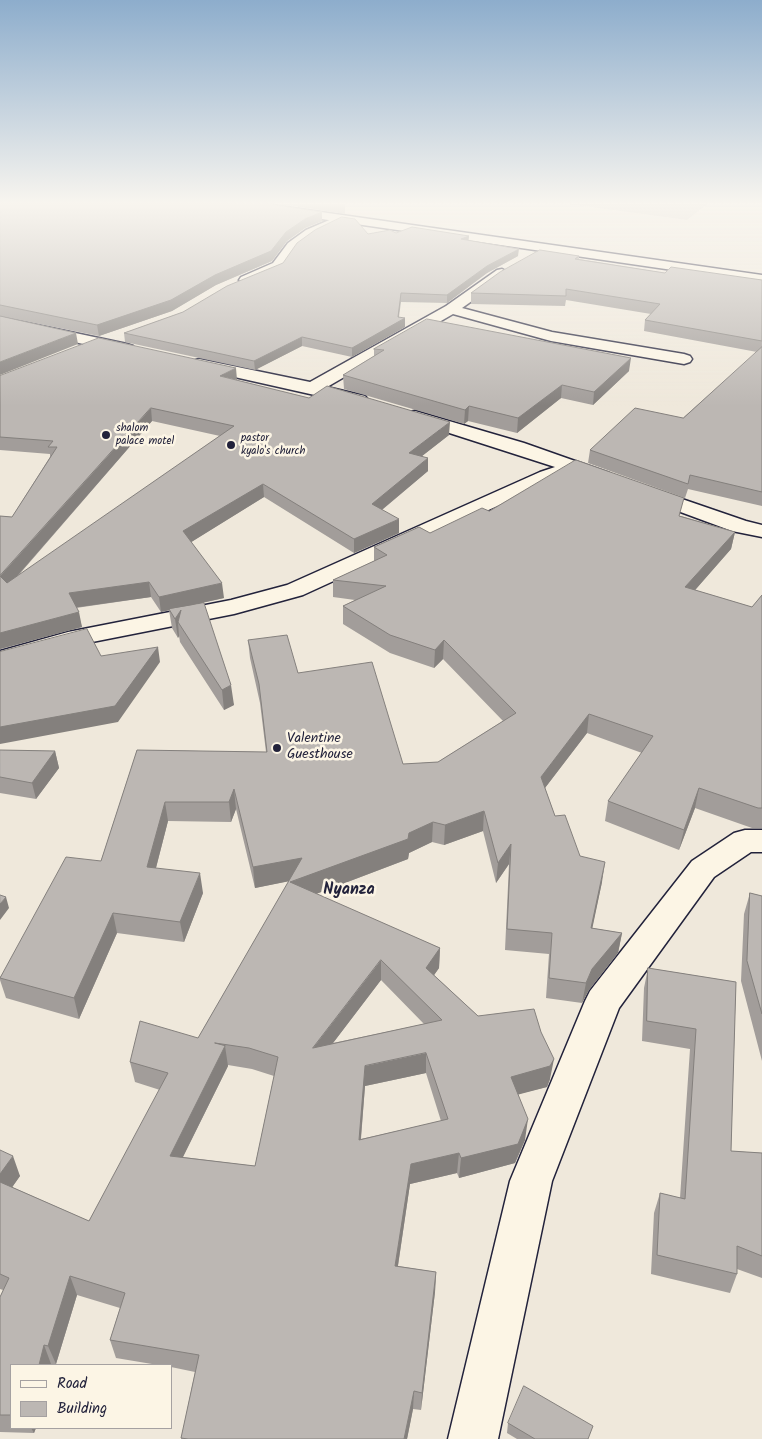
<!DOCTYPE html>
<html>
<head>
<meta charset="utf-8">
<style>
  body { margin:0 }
  #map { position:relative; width:762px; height:1439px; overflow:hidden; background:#efe8db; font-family:Kalam,sans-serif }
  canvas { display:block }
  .legend { position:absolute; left:10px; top:1364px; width:162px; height:65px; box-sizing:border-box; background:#fcf5e5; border:1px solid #a5a1a1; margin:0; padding:6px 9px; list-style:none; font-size:15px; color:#22223b }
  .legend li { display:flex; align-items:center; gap:10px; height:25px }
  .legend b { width:25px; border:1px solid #a5a1a1 }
</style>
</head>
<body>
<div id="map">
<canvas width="762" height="1439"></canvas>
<ul class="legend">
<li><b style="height:6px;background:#fcf5e5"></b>Road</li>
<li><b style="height:14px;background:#bcb7b3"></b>Building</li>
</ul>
</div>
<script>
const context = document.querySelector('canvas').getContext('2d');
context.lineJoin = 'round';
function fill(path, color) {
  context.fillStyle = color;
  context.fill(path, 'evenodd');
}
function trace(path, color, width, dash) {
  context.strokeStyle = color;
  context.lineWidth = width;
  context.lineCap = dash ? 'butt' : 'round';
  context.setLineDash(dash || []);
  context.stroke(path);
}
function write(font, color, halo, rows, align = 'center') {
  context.font = font + ' Kalam,sans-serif';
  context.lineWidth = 5;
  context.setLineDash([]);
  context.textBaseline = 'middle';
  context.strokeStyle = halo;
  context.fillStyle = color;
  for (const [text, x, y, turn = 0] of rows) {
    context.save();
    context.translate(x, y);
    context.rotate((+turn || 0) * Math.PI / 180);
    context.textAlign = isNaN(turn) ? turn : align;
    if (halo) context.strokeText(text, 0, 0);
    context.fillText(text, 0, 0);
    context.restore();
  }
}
fill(new Path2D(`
  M569,204H707L687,220Z`), '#d1cbc3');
const minor = new Path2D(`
  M341,215L345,216L347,218L345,220L314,236L296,249L283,269L251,283L246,284L239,280L241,277L273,263L288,243L306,230Z
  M502,269L509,273L507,276L462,308L552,332L684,354L690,356L692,359L690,362L684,364L551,341L453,314L327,387L365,396L368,400L365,404L359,405L199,369L193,367L191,364L193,361L199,359L310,382L446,306L497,270Z
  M0,317L127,344L133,346L135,349L133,352L127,354L0,325Z
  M415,411L524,443L609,473L612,477L609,481L602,483L574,474L554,480L303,595L234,614L72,646L0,667V651L68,632L231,600L287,585L540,472L555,467L409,420L406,416L409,412Z
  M647,487L746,521L762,525V537L732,531L640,497L637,493L640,489Z
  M745,830H762V852H751L714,877L619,1008L552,1181L498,1439H448L510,1181L585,1001L590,991L692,861L734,833Z`);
const tertiary = new Path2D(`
  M234,204H265L762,275V283L239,207Z`);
trace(minor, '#22223b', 3);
trace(tertiary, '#22223b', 3);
fill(minor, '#fcf5e5');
fill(tertiary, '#fcf5e5');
fill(new Path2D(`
  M0,204L322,221L305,228L287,241L272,261L216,285L172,311L99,336L0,316Z
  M281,204H345V214Z
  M396,233L469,236L468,241L518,256L487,273L447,303L401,302L399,317L405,327L352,357L302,346L255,370L125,342L124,333L183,312L368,234Z
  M579,256V259L665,273L762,280V506L688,489L685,498L588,463L590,450L683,418L757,352L644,331L645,320L651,314L566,300L565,306L471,304V293Z
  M374,349L629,371L593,405L561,398L517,433L468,421L464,424L344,389L343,375L374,356Z
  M0,376L237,380L449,435L422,456L428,471L382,510L399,533L354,553L264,497L191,542L224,598L192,605L234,705L224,710L180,642L179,636L178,638L172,628L169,610L161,612L151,597L76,608L82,627L0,649V516L12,517L50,457V454L0,450ZM152,421L220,436L17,577Z
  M489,511L681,516L735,532L731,549L695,590L752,607L762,595V828H752L695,808L679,850L605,821L608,801L642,753L587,733L545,788L555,816L580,856L602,882L592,928L622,933L618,953L589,990L582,1003L546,998L549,954L505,950L509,864L496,883L483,831L444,845L432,842L409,853L408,859L316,894L440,948L439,968L434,975L478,1016L550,1079L547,1087L518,1094L525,1140L515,1163L459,1178L457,1173L410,1184L398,1266L436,1272L435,1292L421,1410L413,1409L407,1439H181L195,1372L171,1367V1365H158L116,1358L110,1340L120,1308L77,1295L56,1364H51L11,1365V1428H36L34,1433L0,1432V1297L3,1290L0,1289V1150L20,1176L12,1187L89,1221L160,1090L135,1082L130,1062L198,1038L289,881L255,888L236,809L231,822L168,821L156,868L203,893L184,942L117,933L79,1019L6,998L0,980V977L101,861L137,750L266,752L260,703L250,658L248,640L298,673L403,764L438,762L503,721L443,659L434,668L390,653L343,624V606L355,600L333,597V580L374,561V547L430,533ZM381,980L424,1024L333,1043ZM228,1065L252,1069L274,1076L255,1166L183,1157L228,1066ZM426,1073L441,1121L361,1139L365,1086Z
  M0,750L55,751L59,768L36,799L0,793Z
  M750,893L762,896V1061L741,981L744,914Z
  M648,968L736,982L731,1151L762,1153V1278L737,1269V1274L730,1293L651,1274L654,1213L660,1193L680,1198L690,1049L642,1041L644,988Z
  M508,1423L589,1439H517L507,1433Z`), '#a29d9a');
fill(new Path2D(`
  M322,212V221L305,228L287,241L272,261L216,285L172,311L99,336L97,325L286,232L305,219Z
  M469,236L468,243L461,239Z
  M519,249L518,256L487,273L447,303V295L487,266Z
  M401,293L398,322L405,318V327L352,357V348L398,317Z
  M76,333L78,344L0,375V362Z
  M302,337V346L255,370L254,361Z
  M631,358L629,371L593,405L594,392Z
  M236,368L237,380L220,376Z
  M562,385L561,398L517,433L518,418Z
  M469,406L468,421L464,424L465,410Z
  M151,408L152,421L4,591L0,576Z
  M450,422L449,435L408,467L409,453Z
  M428,458V471L372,518V504Z
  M263,484L264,497L185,546L183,531Z
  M399,519V533L354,553V539Z
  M735,532L731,549L682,605L685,587Z
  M149,582L151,597L72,608L69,593Z
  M222,583L224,598L161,612L159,597Z
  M181,610L178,622L179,636L178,638L175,619Z
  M79,612L82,627L0,649V633Z
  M444,640L443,659L434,668L435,650Z
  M158,647L160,662L118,722L0,744V727Z
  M231,685L234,705L224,710L222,690Z
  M589,714L587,733L538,797L541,777Z
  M55,751L59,768L36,799L32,783Z
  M699,788L695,808L679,850L684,830Z
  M234,789L236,809L231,822L229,802Z
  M165,802L168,821L151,887L147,867Z
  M484,811L483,831L444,845L445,825Z
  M433,822L432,842L409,853L408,859L292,903L290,882L300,879L255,888L253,867L409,833Z
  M511,844L509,864L496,883L498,863Z
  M605,862L602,882L588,949L591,928Z
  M200,873L203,893L184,942L180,922Z
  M6,897L9,908L0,920V904Z
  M113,913L117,933L79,1019L74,998Z
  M622,933L618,953L589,990L582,1003L586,983L592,969Z
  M440,948L439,968L425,988L426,968Z
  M381,960V980L314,1068L313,1048Z
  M225,1046L228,1066L174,1175L170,1156Z
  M426,1053V1073L365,1086L359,1160V1140L365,1066Z
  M554,1059L550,1079L547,1087L509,1097L511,1077Z
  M528,1119L525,1140L515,1163L459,1178L461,1158Z
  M459,1153L457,1173L410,1184L395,1285V1266L411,1164Z
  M13,1156L20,1176L4,1199L0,1190V1174Z
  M436,1272L435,1292L421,1410L422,1393Z
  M70,1276L77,1295L56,1364L48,1346Z
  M44,1345L51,1364V1365H39Z
  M414,1391L413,1409L407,1439H404Z
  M31,1428H36L34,1433Z`), '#84807d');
const building = new Path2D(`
  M0,204H269L322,212L305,219L286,232L271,251L215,275L171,300L97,325L0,305Z
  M342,217L355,219L368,234L390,230L396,233L412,227L469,236L461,239L519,249L487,266L447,295L401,293L398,317L405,318L352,348L302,337L254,361L124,333L183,312L227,286L283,263L297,243L315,230Z
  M540,250L579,256L575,259L665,273L671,267L762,280V341L645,320L660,304L566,289V296L471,293L500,272Z
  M0,316L76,333L0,362Z
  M427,319L631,358L594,392L562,385L518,418L469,406L465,410L343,375L384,350L374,349Z
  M99,338L236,368L220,376L309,398L327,386L450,422L409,453L428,458L372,504L399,519L354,539L263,484L183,531L222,583L159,597L149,582L69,593L79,612L0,633V516L12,517L57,447H48L53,441L0,437V376ZM151,408L234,426L7,583L0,576Z
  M762,347V492L690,475L688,484L590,450L635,408L683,418Z
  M576,460L684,498L679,516L735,532L685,587L752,607L762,595V808H758L699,788L684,830L608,801L653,736L589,714L541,777L555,816L565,815L580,856L605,862L591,928L622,933L592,969L586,983L549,978L552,933L507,929L511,844L498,863L484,811L445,825L433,822L409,833L408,839L290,882L440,948L426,968L478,1016L534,1009L541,1032L554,1059L550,1066L511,1077L528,1119L518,1144L461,1158L459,1153L411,1164L395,1266L436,1272L422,1393L414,1391L404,1439H188L181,1438L199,1355L110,1340L125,1293L70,1276L48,1346L44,1345L39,1365H11V1415H0V1297L9,1278L0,1274V1182L89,1221L168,1073L130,1062L140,1021L198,1038L302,858L253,867L234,789L229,802H165L147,867L200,873L180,922L113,913L74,998L0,978L66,857L101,861L137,750L267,752L259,684L248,640L287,635L298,673L372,662L403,764L438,762L516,713L444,640L435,650L390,635L343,606L386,586L333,580L387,555L374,547L419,527L430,533L482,508L489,511ZM381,960L442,1020L313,1048ZM215,1043L249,1048L278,1057L255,1166L170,1156L225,1046ZM426,1053L448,1119L359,1140L365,1066Z
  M204,603L231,685L222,690L178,622L181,610L175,619L169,609Z
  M87,629L101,656L158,647L115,706L0,727V652Z
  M0,750L55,751L32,783L0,777Z
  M750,893L762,896V1014L747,961Z
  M0,895L6,897L0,904Z
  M648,968L736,982L731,1151L762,1153V1256L737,1246V1274L657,1255L660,1193L685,1199L696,1029L647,1021Z
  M0,1150L13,1156L0,1174Z
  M524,1386L593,1426L588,1439H535L508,1423Z`);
fill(building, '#bcb7b3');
trace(building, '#84807d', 1);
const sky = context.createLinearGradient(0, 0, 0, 406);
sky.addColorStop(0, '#8dadcc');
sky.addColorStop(0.5, '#f8f5ef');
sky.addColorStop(1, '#f8f5ef00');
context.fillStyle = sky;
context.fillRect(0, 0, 762, 406);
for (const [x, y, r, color] of [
  [106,435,5,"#22223b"],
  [231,445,5,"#22223b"],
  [277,748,5,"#22223b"]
]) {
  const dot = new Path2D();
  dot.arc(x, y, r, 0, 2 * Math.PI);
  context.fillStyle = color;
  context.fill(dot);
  trace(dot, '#fcf5e5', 2);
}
write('11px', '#22223b', '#fcf5e5', [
  ["shalom",116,429],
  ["palace motel",116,442],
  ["pastor",241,439],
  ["kyalo's church",241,452]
], 'left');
write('14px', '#22223b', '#fcf5e5', [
  ["Valentine",287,740],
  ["Guesthouse",287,756]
], 'left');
write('bold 16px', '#22223b', '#fcf5e5', [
  ["Nyanza",349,891]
]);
</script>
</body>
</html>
